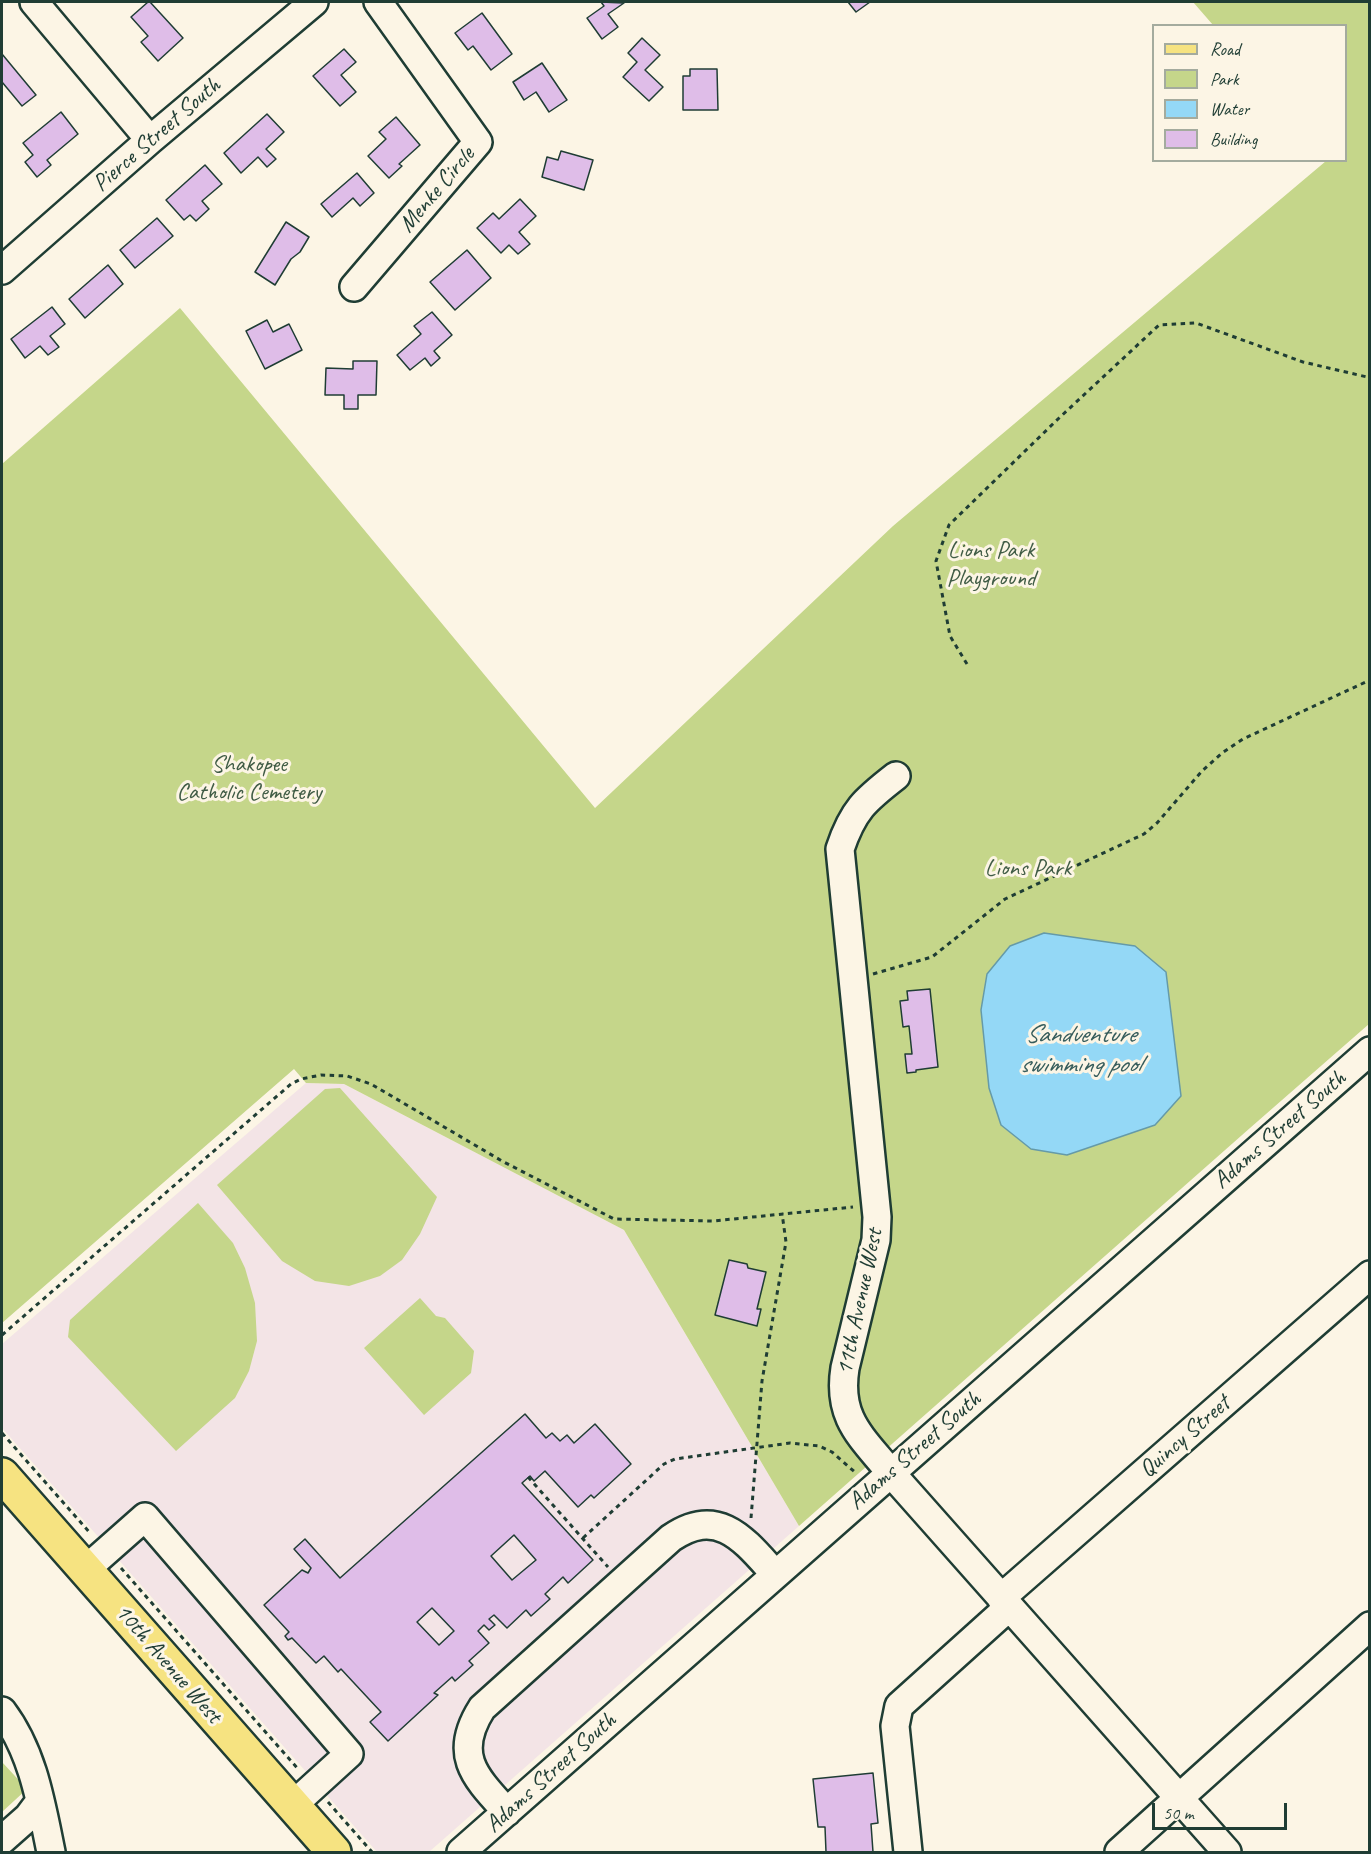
<!DOCTYPE html>
<html>
<head>
<meta charset="utf-8">
<style>
  body { margin:0 }
  #map { position:relative; width:1371px; height:1854px; overflow:hidden; background:#fcf5e5; font-family:Caveat,sans-serif }
  canvas { display:block }
  .frame { position:absolute; inset:0; border:3px solid #1f3d34; pointer-events:none }
  .legend { position:absolute; left:1152px; top:24px; width:195px; height:138px; box-sizing:border-box; background:#fcf5e5; border:2px solid #a4ab9e; margin:0; padding:8px 10px; list-style:none; font-size:18px; color:#1f3d34 }
  .legend li { display:flex; align-items:center; gap:12px; height:30px }
  .legend b { width:30px; border:2px solid #a4ab9e }
  .scale { position:absolute; left:1152px; top:1803px; width:135px; height:27px; box-sizing:border-box; border:3px solid #1f3d34; border-top:0; padding-left:8px; font-size:18px; line-height:21px; white-space:nowrap; color:#1f3d34; -webkit-text-stroke:4px #fcf5e5; paint-order:stroke }
</style>
</head>
<body>
<div id="map">
<canvas width="1371" height="1854"></canvas>
<div class="frame"></div>
<ul class="legend">
<li><b style="height:8px;background:#f6e381"></b>Road</li>
<li><b style="height:16px;background:#c5d68a"></b>Park</li>
<li><b style="height:16px;background:#94d8f6"></b>Water</li>
<li><b style="height:16px;background:#dfbde8"></b>Building</li>
</ul>
<div class="scale">50 m</div>
</div>
<script>
const context = document.querySelector('canvas').getContext('2d');
context.lineJoin = 'round';
function fill(path, color) {
  context.fillStyle = color;
  context.fill(path, 'evenodd');
}
function trace(path, color, width, dash) {
  context.strokeStyle = color;
  context.lineWidth = width;
  context.lineCap = dash ? 'butt' : 'round';
  context.setLineDash(dash || []);
  context.stroke(path);
}
function write(font, color, halo, rows, align = 'center') {
  context.font = font + ' Caveat,sans-serif';
  context.lineWidth = 6;
  context.setLineDash([]);
  context.textBaseline = 'middle';
  context.strokeStyle = halo;
  context.fillStyle = color;
  for (const [text, x, y, turn = 0] of rows) {
    context.save();
    context.translate(x, y);
    context.rotate((+turn || 0) * Math.PI / 180);
    context.textAlign = isNaN(turn) ? turn : align;
    if (halo) context.strokeText(text, 0, 0);
    context.fillText(text, 0, 0);
    context.restore();
  }
}
fill(new Path2D(`
  M306,1083L344,1084L624,1230L799,1526L429,1852H377L2,1428V1344Z`), '#f3e4e6');
fill(new Path2D(`
  M1193,2H1369V1024L1250,1128L799,1526L624,1230L344,1084L306,1083L294,1069L2,1323V464L180,308L595,808L893,526L1326,161L1346,160V26L1213,25Z
  M340,1088L437,1197L420,1234L402,1260L380,1276L349,1286L315,1281L282,1261L217,1185L325,1089Z
  M198,1203L233,1243L245,1268L255,1303L257,1341L249,1371L235,1398L176,1451L68,1337L70,1320Z
  M420,1298L436,1316L445,1318L474,1351L471,1373L424,1415L364,1348Z
  M2,1762L27,1789L2,1812Z`), '#c5d68a');
const water = new Path2D(`
  M1044,933L1135,946L1166,972L1181,1096L1155,1125L1067,1155L1031,1149L1001,1125L989,1088L981,1010L987,974L1010,946Z`);
fill(water, '#94d8f6');
trace(water, '#659aa8', 1.5);
const building = new Path2D(`
  M148,2H150L183,38L158,61L141,42L148,36L131,17Z
  M601,2L624,3L608,14L618,27L602,39L587,18L604,6Z
  M848,2H870L856,12Z
  M482,13L512,54L491,70L473,46L468,50L455,33Z
  M642,38L660,55L645,70L663,87L649,101L623,77L637,62L628,53Z
  M344,49L356,62L341,75L356,92L340,106L313,76Z
  M2,54L36,95L22,106L2,82Z
  M542,63L567,100L549,112L536,92L524,100L513,82Z
  M690,69H717L718,110H683V76H690Z
  M61,112L78,134L47,160L51,165L37,177L25,162L33,155L23,143Z
  M267,114L284,132L266,149L276,159L267,167L258,157L241,173L224,153Z
  M396,117L420,145L399,164L402,166L389,178L368,156L386,139L379,132Z
  M561,151L593,160L584,190L542,177L547,157L558,160Z
  M205,165L222,184L202,201L209,209L196,221L190,215L184,220L166,200Z
  M357,173L374,193L360,206L353,198L332,217L321,204Z
  M520,199L536,216L519,232L530,244L518,254L509,245L501,253L477,228L493,213L499,219Z
  M157,218L173,236L135,268L120,250Z
  M286,222L309,237L300,252L291,259L275,285L255,272Z
  M467,250L491,278L455,310L430,282Z
  M108,265L123,284L85,318L69,299Z
  M52,307L65,324L50,336L59,347L48,355L40,346L25,358L11,339Z
  M432,312L452,335L434,351L440,358L431,366L425,358L410,370L397,355L421,334L414,326Z
  M267,320L273,332L289,324L302,350L265,369L246,331Z
  M353,361H377L376,395H358V409H344V395H325L326,368L353,369Z
  M930,989L938,1067L916,1070V1072L907,1073L905,1054H912L909,1026L903,1027L900,1001L908,1000L907,991Z
  M729,1260L747,1264L748,1268L766,1272L757,1309H761L757,1326L715,1315Z
  M525,1414L546,1438L552,1433L560,1441L567,1435L574,1443L595,1424L631,1464L594,1498L591,1495L578,1507L545,1471L534,1481L530,1476L522,1483L593,1560L568,1583L563,1577L545,1594L550,1599L531,1616L526,1610L507,1628L494,1615L489,1619L495,1625L489,1630L484,1625L478,1631L489,1643L469,1661L473,1665L455,1681L452,1677L434,1693L438,1695L388,1741L370,1722L381,1712L341,1669L338,1672L324,1656L316,1663L292,1638L288,1640L285,1636L289,1632L264,1605L302,1570L308,1573L311,1568L294,1549L305,1539L340,1578ZM514,1535L536,1560L512,1580L491,1556ZM432,1608L454,1631L439,1645L417,1622Z
  M873,1773L878,1823L871,1824L873,1852H826L825,1827H818L813,1779Z`);
fill(building, '#dfbde8');
trace(building, '#1f3d34', 1.5);
const minor = new Path2D(`
  M34,2L150,140
  M2,270L150,140L314,2
  M354,287L478,142L378,2
  M896,776C865,800 853,810 840,849L877,1217L876,1240L845,1368C837,1418 861,1436 890,1472L1227,1852
  M85,1570L145,1517L349,1754L293,1805
  M1001,1598L1370,1275
  M2,1711C33,1752 41,1803 51,1852
  M507,1812C475,1777 452,1755 482,1708L671,1538C719,1505 745,1541 775,1574
  M2,1840L28,1817L40,1801
  M461,1852L1370,1051
  M908,1852L895,1726L899,1706L1009,1607
  M1119,1852L1370,1626`);
const major = new Path2D(`
  M2,1475L334,1852`);
trace(minor, '#1f3d34', 32);
trace(major, '#1f3d34', 38);
trace(new Path2D(`
  M967,664L950,636L936,561L949,525L1058,419L1159,325L1196,323L1303,362L1367,377L1370,379
  M873,974L932,957L1005,899L1144,834L1157,823L1202,771L1222,753L1243,739L1370,680
  M2,1335L291,1084L301,1079L321,1075L347,1076L371,1084L502,1161L614,1219L713,1221L853,1207
  M2,1433L91,1534
  M528,1477L608,1567
  M751,1518L762,1381L786,1242L782,1213
  M583,1538L664,1464L675,1459L790,1443L819,1446L832,1452L857,1474
  M121,1568L299,1770
  M328,1802L372,1852`), '#1f3d34', 3, [4.5, 4.5]);
trace(minor, '#fcf5e5', 27);
trace(major, '#f6e381', 33);
write('24px', '#1f3d34', '#fcf5e5', [
  ["Pierce Street South",157,135,-41],
  ["Menke Circle",437,190,-50],
  ["Adams Street South",1280,1130,-41],
  ["11th Avenue West",860,1302,-78],
  ["Quincy Street",1185,1437,-41],
  ["Adams Street South",915,1451,-41],
  ["10th Avenue West",168,1664,49],
  ["Adams Street South",551,1773,-42]
]);
write('24px', '#405c45', '#fcf5e5', [
  ["Lions Park",991,551],
  ["Playground",991,579],
  ["Shakopee",249,765],
  ["Catholic Cemetery",249,793],
  ["Lions Park",1028,869]
]);
write('italic 26px', '#365c5b', '#fcf5e5', [
  ["Sandventure",1080,1035],
  ["swimming pool",1080,1065]
]);
</script>
</body>
</html>
